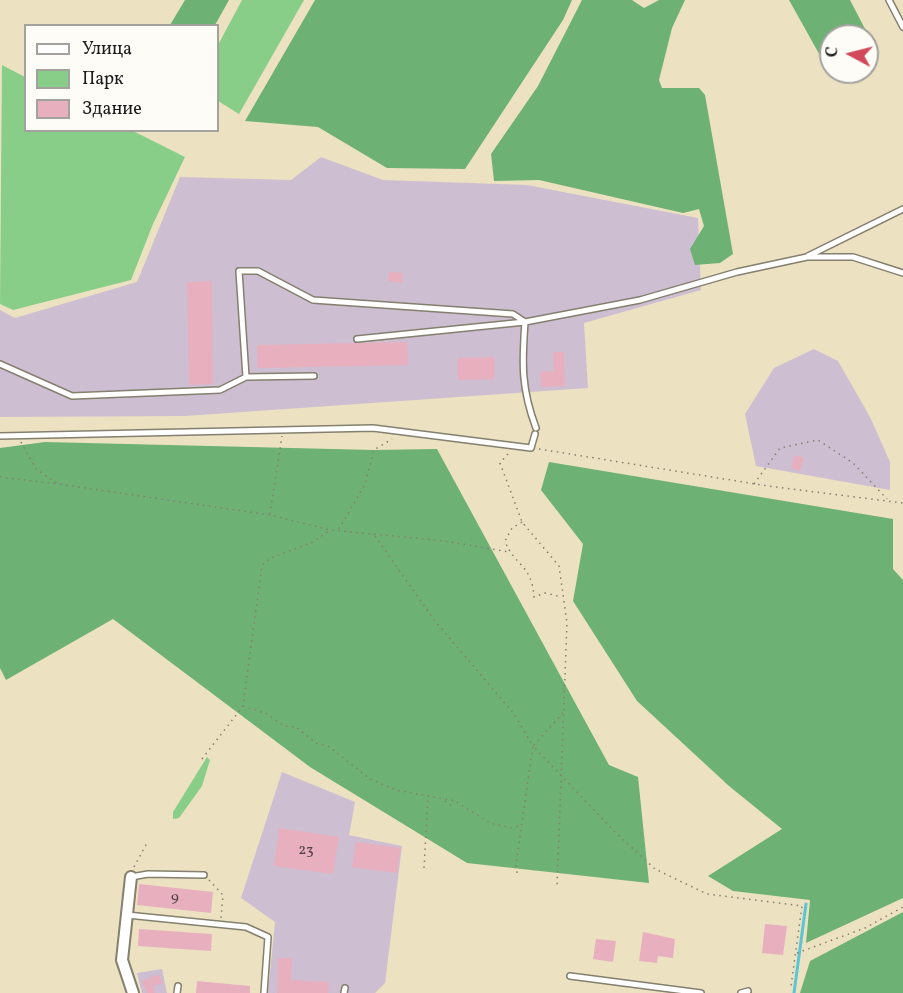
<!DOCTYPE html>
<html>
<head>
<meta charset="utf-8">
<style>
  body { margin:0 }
  #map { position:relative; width:903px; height:993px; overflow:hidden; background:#ece2c1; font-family:Vollkorn,serif }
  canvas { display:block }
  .legend { position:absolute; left:24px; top:24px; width:195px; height:108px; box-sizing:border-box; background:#fdfcf7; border:2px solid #a3a29f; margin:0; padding:8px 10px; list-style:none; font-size:18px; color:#1c1c1c }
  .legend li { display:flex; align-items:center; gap:12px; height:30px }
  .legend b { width:30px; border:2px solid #a3a29f }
  .north { position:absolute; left:819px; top:24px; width:60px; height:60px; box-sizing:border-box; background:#fdfcf7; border:2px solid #a3a29f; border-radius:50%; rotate:277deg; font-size:16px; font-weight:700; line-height:24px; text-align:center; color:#1c1c1c }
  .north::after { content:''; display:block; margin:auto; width:21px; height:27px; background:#d1495b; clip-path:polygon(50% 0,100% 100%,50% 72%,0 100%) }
</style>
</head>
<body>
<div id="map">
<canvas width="903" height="993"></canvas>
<ul class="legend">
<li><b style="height:8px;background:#fff"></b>Улица</li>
<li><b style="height:16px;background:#89ce88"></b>Парк</li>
<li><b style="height:16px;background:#e8afbf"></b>Здание</li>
</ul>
<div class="north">С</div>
</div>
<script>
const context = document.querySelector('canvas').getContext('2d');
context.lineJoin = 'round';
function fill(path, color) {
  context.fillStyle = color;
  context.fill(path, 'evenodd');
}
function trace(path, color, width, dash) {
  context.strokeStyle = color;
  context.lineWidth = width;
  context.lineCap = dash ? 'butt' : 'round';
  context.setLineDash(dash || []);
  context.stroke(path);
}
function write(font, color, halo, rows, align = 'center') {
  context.font = font + ' Vollkorn,serif';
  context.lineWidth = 4.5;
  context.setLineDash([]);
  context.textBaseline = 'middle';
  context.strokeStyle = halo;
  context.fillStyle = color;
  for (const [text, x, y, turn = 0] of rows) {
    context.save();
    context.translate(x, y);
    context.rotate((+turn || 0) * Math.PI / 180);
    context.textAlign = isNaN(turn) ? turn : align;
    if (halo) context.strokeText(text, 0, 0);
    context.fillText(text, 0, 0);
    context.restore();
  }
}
fill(new Path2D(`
  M321,157L383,180L527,185L698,218L701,290L584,323L588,388L185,416L0,417V310L15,318L137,282L180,177L291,180Z
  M814,349L838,361L870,417L890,462V490L756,466L745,414L774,368Z
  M282,772L355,802L349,835L402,846L385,983L375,993H268L275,922L241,898Z
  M162,969L167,993H142L137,973Z`), '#cebed1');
fill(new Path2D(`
  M242,0H304L239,114L218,101V45Z
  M2,65L25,77L26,130L133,131L185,157L153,224L131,280L13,310L0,304Z
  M207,757L210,760L202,786L179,818L173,819V812Z`), '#89ce88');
fill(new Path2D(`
  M185,0H229L215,25H170Z
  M315,0H572L563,20L465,169L387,168L318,127L245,121Z
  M582,0H632L644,8L659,0H685L672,28L659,80L662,88H699L705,95L733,254L720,263L695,265L690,249L704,226L699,209L683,213L539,180L494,181L491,154L538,86Z
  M789,0H850L877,52L867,53V36H831V58L822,59Z
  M45,442L374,450L437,449L609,765L638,777L649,883L467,863L310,767L113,619L6,680L0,668V448Z
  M549,462L893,519V569L903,580V898L806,943L810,900L733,891L708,876L782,829L729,786L637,701L573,601L583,544L541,490Z
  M903,912V993H800L810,961Z`), '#6eb174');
trace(new Path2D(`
  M794,993L806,904`), '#5ac5d4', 3);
fill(new Path2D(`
  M389,272L403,273L402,283L388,281Z
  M212,281L213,384L189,385L187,282Z
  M407,342L408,365L257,368V345Z
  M553,352H564L565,386L541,387L540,372L554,371Z
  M494,357V379L458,380V358Z
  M795,455L804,458L800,471L791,468Z
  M279,828L339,837L333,874L274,866Z
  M356,842L401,848L397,873L352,867Z
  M139,884L213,892L211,913L137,905Z
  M765,924L787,926L783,955L762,953Z
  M139,929L212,934L211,951L138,946Z
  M643,932L675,939L673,958L658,956L657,963L639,961Z
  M596,939L616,941L613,962L593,959Z
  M278,958H292L291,980L329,982L328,993H277Z
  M159,975L163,983L153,986L155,993H147L142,981L150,978L153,985L151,977Z
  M197,981L250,986V993H196Z`), '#e8afbf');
const service = new Path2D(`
  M889,0L903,27
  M808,256L903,209
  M525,322C522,363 521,388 536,428
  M357,339L525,322L640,300L737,272L807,257H853L903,273
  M0,364L72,396L220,390L246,377L314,376
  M246,377L239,271H258L313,300L513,314L525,322
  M0,436L373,428L531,448L535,434
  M131,877L148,874L204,875
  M127,915L246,927L268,937L264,993
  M570,976L701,993
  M177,993L178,986
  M344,993L345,988
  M741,993L748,991`);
const minor = new Path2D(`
  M131,877L122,960L133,993`);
trace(service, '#847f6e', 8);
trace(minor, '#847f6e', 14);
trace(new Path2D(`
  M21,442L36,469L58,484L270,515L330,530L445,541L509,552
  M539,449L768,486L903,503
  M508,454L500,463L522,522L559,566L567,623L557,886
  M0,477L57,484
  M754,484L780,448L818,440L853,463L887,499
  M270,514L282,436
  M522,522L512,528L505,541C514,566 532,564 534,597L545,593L562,597
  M339,529L365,484L374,450L392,439
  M375,536L435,621L514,714L533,746L516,864L517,873
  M243,706L267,714L284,726L296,727L316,743L328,746L370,779L396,790L455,801L490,823L512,828L521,825
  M563,713L533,746L615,832L655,869L707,894L802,906L791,986
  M202,759L243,706L262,565L271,558L313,542L330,530
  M445,801L451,805L454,802
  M134,867L147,843
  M424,868L428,797
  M209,880L223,895L221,918
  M797,953L865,928L903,907`), '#847f6e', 1.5, [1.5, 4.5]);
trace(service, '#fff', 5);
trace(minor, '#fff', 10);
write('15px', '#4f4145', null, [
  ["23",306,851],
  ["9",175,898]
]);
</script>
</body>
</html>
